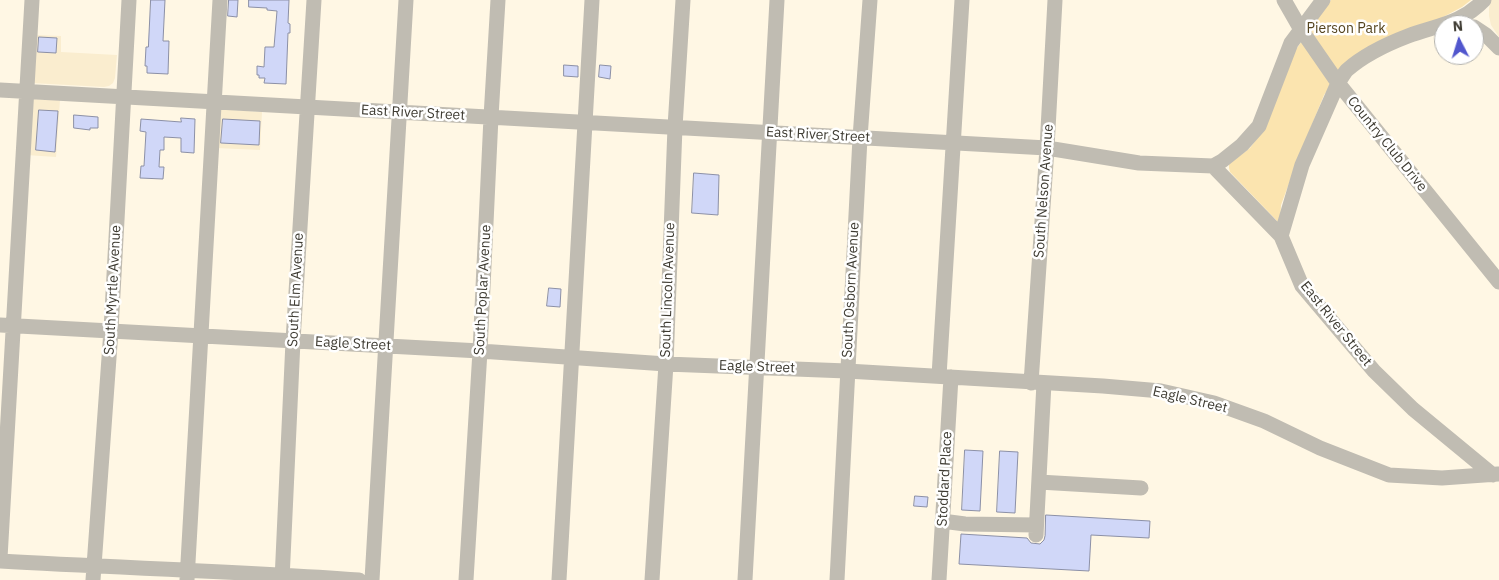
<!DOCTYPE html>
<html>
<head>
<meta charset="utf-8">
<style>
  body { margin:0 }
  #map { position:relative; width:1499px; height:580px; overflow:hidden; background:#fff7e4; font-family:"IBM Plex Sans",sans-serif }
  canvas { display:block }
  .north { position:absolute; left:1434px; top:15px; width:50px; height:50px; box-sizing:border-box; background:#fff; border:1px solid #b2b1ad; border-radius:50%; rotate:355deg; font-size:14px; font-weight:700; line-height:20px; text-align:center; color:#3e3b32 }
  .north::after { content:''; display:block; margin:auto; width:18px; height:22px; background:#5156cd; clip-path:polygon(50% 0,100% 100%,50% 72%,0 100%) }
</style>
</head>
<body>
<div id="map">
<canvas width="1499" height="580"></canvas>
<div class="north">N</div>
</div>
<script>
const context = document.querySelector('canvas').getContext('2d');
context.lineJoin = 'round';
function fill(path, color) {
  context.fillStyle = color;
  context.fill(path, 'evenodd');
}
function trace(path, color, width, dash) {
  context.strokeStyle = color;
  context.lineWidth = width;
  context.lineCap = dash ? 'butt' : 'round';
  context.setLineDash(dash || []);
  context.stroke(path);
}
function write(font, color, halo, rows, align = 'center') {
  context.font = font + ' "IBM Plex Sans",sans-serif';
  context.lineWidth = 5;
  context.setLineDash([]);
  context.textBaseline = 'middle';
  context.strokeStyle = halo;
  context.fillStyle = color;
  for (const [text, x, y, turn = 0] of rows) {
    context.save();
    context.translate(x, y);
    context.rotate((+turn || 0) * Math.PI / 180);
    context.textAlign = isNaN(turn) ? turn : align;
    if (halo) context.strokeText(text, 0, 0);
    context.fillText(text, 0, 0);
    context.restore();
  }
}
fill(new Path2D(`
  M1491,0H1499V37L1491,25L1489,16V8Z
  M35,35L61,36V52L117,55L115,78L113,83L109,86L104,87L32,83Z
  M29,99L60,100L56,157L26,155Z
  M218,109L262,112L260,150L216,148Z`), '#faedcf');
fill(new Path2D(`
  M1331,0H1471L1462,7L1447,15L1343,67L1324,95L1298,159L1281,205L1280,224L1230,172L1229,168V164L1250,148L1261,133L1292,55Z`), '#fbe4af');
const building = new Path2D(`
  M151,0H165L163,41H169L168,74L147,73V66H145L146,47H148Z
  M229,0H238L237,17L228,16Z
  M249,0H289L288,23L290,24V33H288L286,84L264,83L265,78H259V75H257V66L264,67L265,47H274L277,11L267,10V8L249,7Z
  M39,37L57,38L56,53L38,52Z
  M564,65L578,66V77L564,76Z
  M600,65L611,66L610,79L599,77Z
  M39,110L58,111L55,152L36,150Z
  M74,115L98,117V128H90V130L74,128Z
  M181,118L195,119L194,153L181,152V138L164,137V150H160L159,167H164L163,179L140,178L141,166H144L146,132L140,131L141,119L181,122Z
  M223,119L260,121L259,145L221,143Z
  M694,173L719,175L718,215L692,213Z
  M549,288L561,289L560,307L547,306Z
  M965,450L983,451L980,511L962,510Z
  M1000,451L1018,452L1015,513L997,512Z
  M915,496L928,497L927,507L914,506Z
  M1046,515L1150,521L1149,538L1091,535L1089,571L959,564L961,534L1027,538L1031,543L1040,544L1044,540L1045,536Z`);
fill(building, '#d0d7f8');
trace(building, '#8c90a6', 1);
trace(new Path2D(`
  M1284,0L1300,28L1338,83L1499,282
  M1474,27L1486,35L1499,48
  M0,90L1047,148L1139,163L1213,166L1281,236L1302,286L1374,371L1413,409L1493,475
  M1213,166L1222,161L1242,145L1259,126L1291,43L1323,0
  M1281,236L1302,165L1338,83C1341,79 1344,73 1347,70C1364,55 1387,44 1408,36C1437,25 1461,24 1484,0
  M0,325L480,351L666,364L847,371L1103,386L1161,391L1214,403L1264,421L1320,448L1389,475L1442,478L1498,474
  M939,376L962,0
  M1031,383L1047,148L1055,0
  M1039,482L1141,488
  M942,521L965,524L1036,525
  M1036,535L1044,383
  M0,558L32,0
  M0,561C119,568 239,571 359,580
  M93,580L111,330L129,0
  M187,580L220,0
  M282,580L293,341L314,0
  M372,580L406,0
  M466,580L480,351L491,117L498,0
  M559,580L592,0
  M652,580L666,364L675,127L683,0
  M745,580L777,0
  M837,580L860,138L870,0
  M939,580L951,377`), '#c0bcb2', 15);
write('14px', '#54441f', '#fff', [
  ["Pierson Park",1346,29]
]);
write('14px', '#3e3b32', '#fff', [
  ["East River Street",413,113,3],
  ["East River Street",818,135,3],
  ["Country Club Drive",1387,144,51],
  ["South Nelson Avenue",1044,191,-86],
  ["South Myrtle Avenue",113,290,-87],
  ["South Elm Avenue",296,290,-87],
  ["South Poplar Avenue",483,290,-87],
  ["South Lincoln Avenue",668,290,-88],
  ["South Osborn Avenue",851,290,-87],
  ["East River Street",1336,324,51],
  ["Eagle Street",353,344,3],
  ["Eagle Street",757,367,2],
  ["Eagle Street",1190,400,13],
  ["Stoddard Place",945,479,-87]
]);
</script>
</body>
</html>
